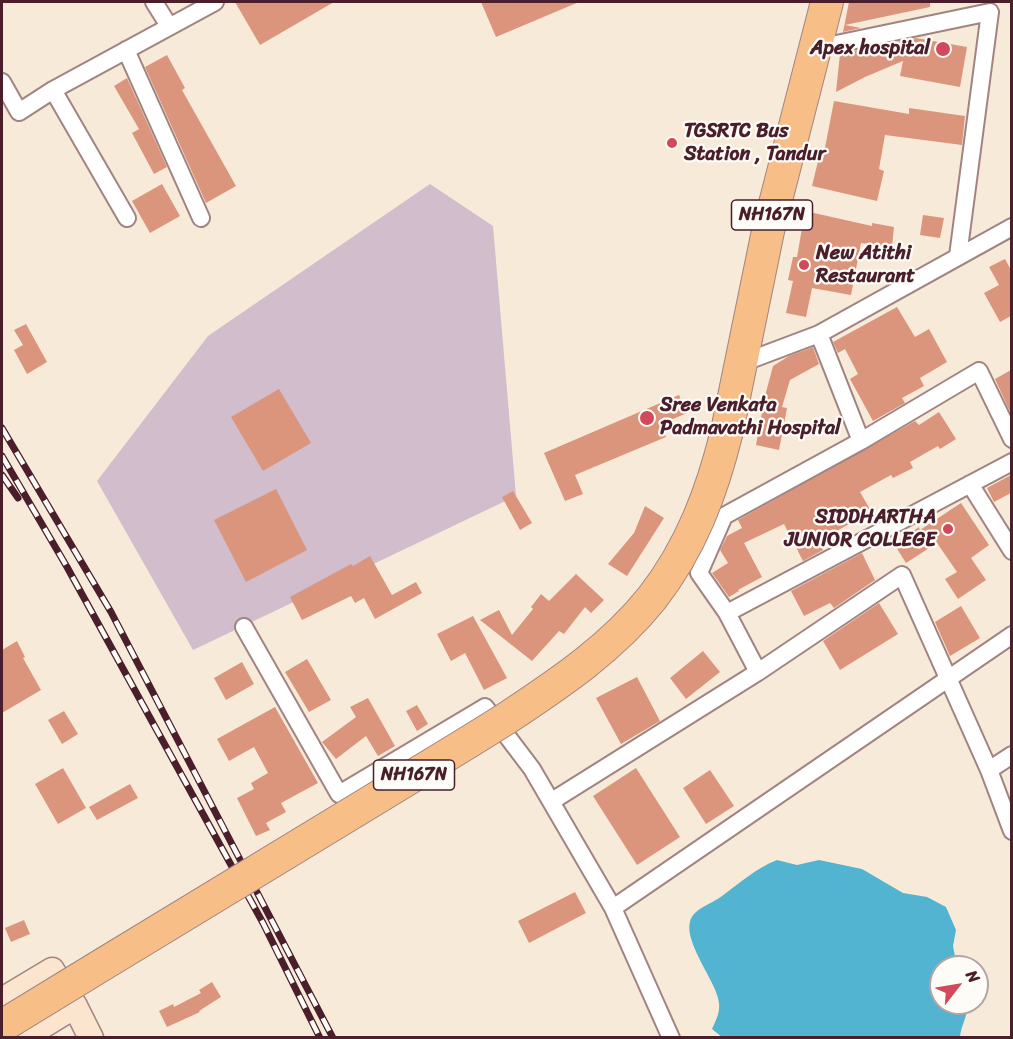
<!DOCTYPE html>
<html>
<head>
<meta charset="utf-8">
<style>
  body { margin:0 }
  #map { position:relative; width:1013px; height:1039px; overflow:hidden; background:#f8ead8; font-family:Sriracha,sans-serif }
  canvas { display:block }
  .frame { position:absolute; inset:0; border:3px solid #4a1f2b; pointer-events:none }
  .north { position:absolute; left:929px; top:955px; width:60px; height:60px; box-sizing:border-box; background:#fdfcf7; border:2px solid #b5a4a5; border-radius:50%; rotate:59deg; font-size:16px; font-weight:700; line-height:24px; text-align:center; color:#4a1f2b }
  .north::after { content:''; display:block; margin:auto; width:21px; height:27px; background:#d1495b; clip-path:polygon(50% 0,100% 100%,50% 72%,0 100%) }
</style>
</head>
<body>
<div id="map">
<canvas width="1013" height="1039"></canvas>
<div class="frame"></div>
<div class="north">N</div>
</div>
<script>
const context = document.querySelector('canvas').getContext('2d');
context.lineJoin = 'round';
function fill(path, color) {
  context.fillStyle = color;
  context.fill(path, 'evenodd');
}
function trace(path, color, width, dash) {
  context.strokeStyle = color;
  context.lineWidth = width;
  context.lineCap = dash ? 'butt' : 'round';
  context.setLineDash(dash || []);
  context.stroke(path);
}
function write(font, color, halo, rows, align = 'center') {
  context.font = font + ' Sriracha,sans-serif';
  context.lineWidth = 4.5;
  context.setLineDash([]);
  context.textBaseline = 'middle';
  context.strokeStyle = halo;
  context.fillStyle = color;
  for (const [text, x, y, turn = 0] of rows) {
    context.save();
    context.translate(x, y);
    context.rotate((+turn || 0) * Math.PI / 180);
    context.textAlign = isNaN(turn) ? turn : align;
    if (halo) context.strokeText(text, 0, 0);
    context.fillText(text, 0, 0);
    context.restore();
  }
}
fill(new Path2D(`
  M430,184L493,226L516,496L193,650L97,481L208,336Z`), '#d1bdcb');
fill(new Path2D(`
  M777,860L797,865L819,860L862,869L903,893L927,897L946,907L956,930L953,946L957,967H941V1003H968C968,1016 961,1025 960,1037L723,1038L712,1029C716,1020 720,1013 719,1003C718,981 674,933 695,913C702,906 714,902 722,896C740,883 756,868 777,860Z`), '#52b4d0');
fill(new Path2D(`
  M235,2H334L260,45Z
  M481,2H579L496,37Z
  M849,2H930V7L845,25L861,28L843,32Z
  M916,38L967,47L960,87L900,76L903,61L865,77L836,92L840,54Z
  M167,55L185,88L182,90L236,186L206,203L145,67Z
  M127,78L167,167L154,174L132,133L139,129L114,86Z
  M834,101L909,114V108L965,116L962,145L885,135L879,169L884,171L877,201L812,186L819,157L823,158Z
  M162,184L180,216L150,233L132,201Z
  M805,211L872,226V223L894,227L892,247L861,243L851,295L812,288L806,317L786,313L793,281L788,280L793,257H797Z
  M923,215L944,218L940,238L920,235Z
  M1005,259L1011,270V316L1000,322L984,293L999,285L989,267Z
  M897,307L915,337L929,329L947,362L920,378L924,386L902,398L905,403L873,421L850,379L858,374L845,349L838,353L833,342Z
  M26,324L47,362L27,374L14,350L23,345L14,330Z
  M813,347L819,364L790,380L782,407L787,408L779,450L756,445L765,396L773,366L789,356Z
  M1011,370V414L995,379Z
  M279,389L311,443L263,471L231,417Z
  M679,395L687,413L661,424L666,437L575,475L583,494L565,501L544,453Z
  M939,412L956,439L940,449L938,446L910,462L913,468L893,478L891,475L860,492L874,516L861,524L858,519L819,541L823,550L803,561L784,524L744,543L762,577L738,590L739,591L729,597L712,573L728,563L720,550L727,536L742,528L738,520L915,421L919,425Z
  M1011,475V493L994,502L987,488Z
  M276,489L307,550L246,582L214,520Z
  M513,491L532,523L520,530L502,497Z
  M961,503L989,545L971,558L986,580L958,599L945,579L957,572L937,543L906,563L894,544L919,527L920,530Z
  M645,506L664,518L627,576L608,564L634,533Z
  M862,553L875,580L834,608L830,603L804,616L791,591Z
  M370,556L392,595L416,582L422,593L375,619L364,598L355,603L351,596L302,620L290,597L351,564L353,566Z
  M576,574L604,600L591,613L585,607L564,634L559,631L532,661L480,620L499,610L512,635L533,609L531,607L541,594L549,601Z
  M879,603L898,634L840,670L823,641Z
  M961,606L980,638L950,656L935,622Z
  M473,616L507,678L484,690L465,653L451,661L437,634Z
  M17,641L25,657L23,658L41,690L2,713V650Z
  M703,651L720,672L686,699L670,678Z
  M307,659L331,700L309,712L285,672Z
  M242,662L254,684L226,700L214,678Z
  M637,677L660,721L621,744L596,698Z
  M368,698L395,746L378,756L366,736L336,759L322,742L356,717L350,707Z
  M417,705L428,724L417,731L406,711Z
  M275,707L318,783L281,803L286,812L266,823L270,830L256,836L237,798L254,789L251,783L268,773L254,747L229,761L217,739Z
  M64,711L78,734L62,744L48,720Z
  M63,768L86,808L58,824L35,784Z
  M636,768L680,837L637,865L593,796Z
  M710,770L734,806L706,824L683,788Z
  M130,784L138,798L97,820L89,807Z
  M575,892L586,913L529,943L518,921Z
  M24,920L30,934L11,942L5,928Z
  M212,982L221,997L199,1011L200,1012L167,1027L159,1011L173,1004L174,1007L201,993L199,990Z`), '#db957d');
const street = new Path2D(`
  M154,2L169,26
  M817,48L990,12L958,256
  M126,50L201,218
  M2,82L19,112L53,90L215,2
  M53,90L127,218
  M819,334L861,441L979,371L1012,439
  M742,363L819,334L1012,227
  M861,441L724,516L699,573L727,613L1012,462
  M970,484L1012,551
  M727,613L758,672L902,575L989,770L1012,831
  M244,627L339,794L485,707L532,769L613,908L671,1038
  M989,770L1012,755
  M552,801L758,672
  M613,908L1012,635`);
const secondary = new Path2D(`
  M2,1000L52,970L75,1006L91,1038
  M23,1038L75,1006`);
const highway = new Path2D(`
  M727,431L768,231L827,2`);
trace(street, '#a18482', 20);
trace(secondary, '#a18482', 27);
trace(highway, '#a18482', 34);
trace(street, '#fff', 16);
trace(secondary, '#fce5cf', 24);
trace(highway, '#f7be87', 32);
const rail = new Path2D(`
  M2,428L111,612L333,1038
  M2,456L67,567L263,923L320,1038
  M2,475L18,498`);
trace(rail, '#4a1f2b', 7);
trace(rail, '#fdfcf7', 4.5, [14]);
const highwayBridge = new Path2D(`
  M2,1026C126,950 250,875 375,799C419,772 463,746 507,718C560,683 612,648 652,598C691,548 712,492 727,431`);
trace(highwayBridge, '#a18482', 34, []);
trace(highwayBridge, '#f7be87', 32);
for (const [x, y, r, color] of [
  [943,49,8,"#d1495b"],
  [672,143,6,"#d1495b"],
  [804,265,6,"#d1495b"],
  [647,418,8,"#d1495b"],
  [948,529,6,"#d1495b"]
]) {
  const dot = new Path2D();
  dot.arc(x, y, r, 0, 2 * Math.PI);
  context.fillStyle = color;
  context.fill(dot);
  trace(dot, '#fdfcf7', 2);
}
for (const [x, y, w] of [
  [772,215,81],
  [414,775,81]
]) {
  const box = new Path2D();
  box.roundRect(x - w / 2, y - 15, w, 30, 4.5);
  context.fillStyle = '#fdfcf7';
  context.fill(box);
  trace(box, '#4a1f2b', 1.5);
}
write('bold 18px', '#4a1f2b', null, [
  ["NH167N",772,215],
  ["NH167N",414,775]
]);
write('bold 20px', '#4a1f2b', '#fdfcf7', [
  ["Apex hospital",930,49,"right"],
  ["TGSRTC Bus",684,132],
  ["Station , Tandur",684,155],
  ["New Atithi",816,254],
  ["Restaurant",816,277],
  ["Sree Venkata",660,406],
  ["Padmavathi Hospital",660,429],
  ["SIDDHARTHA",936,518,"right"],
  ["JUNIOR COLLEGE",936,541,"right"]
], 'left');
</script>
</body>
</html>
